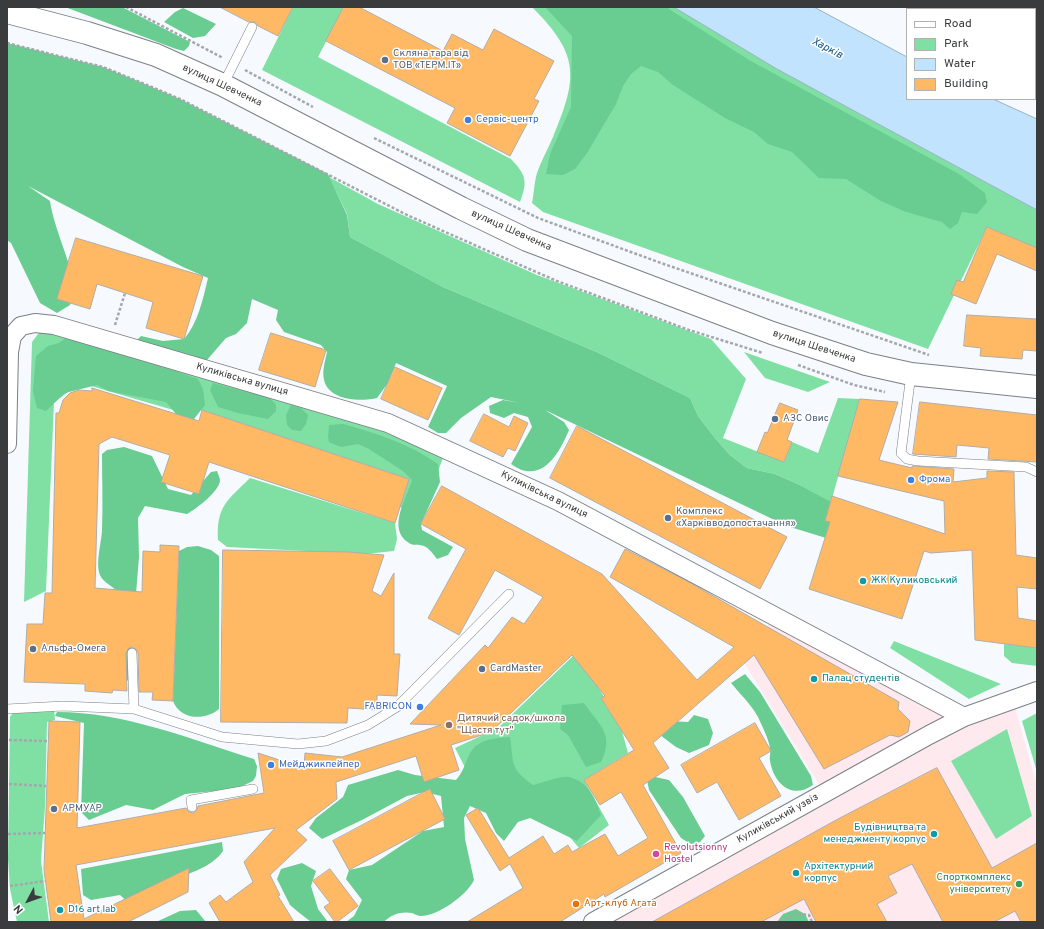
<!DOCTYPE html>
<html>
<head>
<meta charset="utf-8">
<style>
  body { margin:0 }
  #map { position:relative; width:1044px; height:929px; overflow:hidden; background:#f6faff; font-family:Overpass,sans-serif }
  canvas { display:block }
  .frame { position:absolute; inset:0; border:8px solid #393b3d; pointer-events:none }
  .legend { position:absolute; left:906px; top:8px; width:130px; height:92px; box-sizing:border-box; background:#fff; border:1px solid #b0b1b1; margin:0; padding:5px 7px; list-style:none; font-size:12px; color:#393b3d }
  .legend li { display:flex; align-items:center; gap:8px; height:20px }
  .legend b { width:20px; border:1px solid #b0b1b1 }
  .north { position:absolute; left:8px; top:881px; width:40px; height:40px; -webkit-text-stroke:3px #fff; paint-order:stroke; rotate:229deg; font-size:11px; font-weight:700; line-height:16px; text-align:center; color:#393b3d }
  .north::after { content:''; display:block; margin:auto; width:14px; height:18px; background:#393b3d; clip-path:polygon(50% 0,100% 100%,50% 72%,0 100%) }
</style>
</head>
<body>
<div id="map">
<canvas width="1044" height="929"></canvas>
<div class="frame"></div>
<ul class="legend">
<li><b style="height:5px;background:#fff"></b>Road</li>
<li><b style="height:11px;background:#80e0a4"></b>Park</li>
<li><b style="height:11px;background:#c1e3fe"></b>Water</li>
<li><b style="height:11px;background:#ffb965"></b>Building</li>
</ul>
<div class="north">N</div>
</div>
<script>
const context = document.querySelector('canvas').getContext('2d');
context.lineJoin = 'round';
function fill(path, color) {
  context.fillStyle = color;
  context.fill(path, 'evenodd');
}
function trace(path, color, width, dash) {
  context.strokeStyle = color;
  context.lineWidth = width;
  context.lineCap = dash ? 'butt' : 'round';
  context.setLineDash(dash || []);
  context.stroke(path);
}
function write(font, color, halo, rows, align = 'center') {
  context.font = font + ' Overpass,sans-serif';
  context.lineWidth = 3;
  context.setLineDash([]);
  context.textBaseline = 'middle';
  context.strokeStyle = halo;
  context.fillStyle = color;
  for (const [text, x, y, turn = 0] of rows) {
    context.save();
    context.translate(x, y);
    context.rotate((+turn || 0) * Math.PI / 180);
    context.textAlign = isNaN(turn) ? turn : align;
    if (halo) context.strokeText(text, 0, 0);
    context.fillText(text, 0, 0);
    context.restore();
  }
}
fill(new Path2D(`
  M778,609L986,719L1015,707L1037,786V922H609L828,799L745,664Z`), '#fee9ef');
fill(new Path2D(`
  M293,7H344L318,57L511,159C526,175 528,181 520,202L262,70Z
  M532,7H674L777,69L1037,210V248L987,227L928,349L543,212L532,203C534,194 534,183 537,173C541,161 548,149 553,137C578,77 580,55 532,7Z
  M329,177L378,204L537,275L711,339L746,379L723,438L784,462L792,442L818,453L838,398L860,399L831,502L800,485L775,474L747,468L730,455L715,438L698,416L690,398L599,353L443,287L350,237L347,214Z
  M45,328L63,331L383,431L443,458L421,516L400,507L409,479L202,410L180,412L91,386L74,388L54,402L46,591L24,602L32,342L38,334Z
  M744,352L830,382L808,392L765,378Z
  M250,478L395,523L397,539L394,551L365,554L227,547L218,540C216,506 228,500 250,478Z
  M894,641L1001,684L969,699L890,648Z
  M1004,644L1037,648V666L1012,663L1004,656Z
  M573,656L597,685L604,697L601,698L622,731L628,753L584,780L609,825L579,848L542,804L497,830L455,748L498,728Z
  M54,709L55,720L47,722L45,807L41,861L49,922H17L10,889L8,859L10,717L14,711Z
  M1037,713V772L1022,721Z
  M1007,729L1032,816L996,839L951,761Z`), '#80e0a4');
fill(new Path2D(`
  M65,7H122L190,42L189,46L184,51L176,49Z
  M545,7H666L749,60L959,174L985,193L987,202L977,214L962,212L958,223L950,229L942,222L906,212L881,201L846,179L819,178L792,152L768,144L754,132L725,118L673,85L658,72L641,66L631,74L623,86L616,104L587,153L575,169L563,175L546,174L550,154L571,107L572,36Z
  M183,8L216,24L205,36L193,38L164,22L175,12Z
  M7,43L103,67L140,82L180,99L328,174L347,215L350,237L443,287L599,353L690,398L698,416L715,438L730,455L747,468L775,474L800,485L837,505L826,538L787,526L545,410L564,422L569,430C559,454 541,486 511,464L532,427L528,417L514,413L504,418L490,413L489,406L503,400L520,403L491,397L461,418L446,433H438L428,427L447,386L396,363L388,383L377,398C361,402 329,401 324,380C322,371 325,361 327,352L321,345L284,332L276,320L278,310L252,299L247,323L236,334L226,338L207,360L193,362L134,343L141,336L163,341L184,339C198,323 203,299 208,278L183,267L28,186L50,201C54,230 72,262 74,290C74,295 71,301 70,305L57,313L40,303L11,243L7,240Z
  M67,337L136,357L198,379L203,389L205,405L194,419L191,432L166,402L108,391L97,385L65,393L46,411L37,408L33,391L36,356L48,346L59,343Z
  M213,383L270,398L276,405V411L268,419L238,413L218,407L210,390Z
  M291,405L301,408L308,415L306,424L301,431L292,430L287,425L286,415Z
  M343,424C376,433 410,444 438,464L440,482L421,524L422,530L453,547L448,555L437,559C434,555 429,548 424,546C419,544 413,546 409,543C386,529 407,498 412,480L403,471L369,449L358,444L341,447L329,442L328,437L329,425Z
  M124,447L152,456L168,489L191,495L211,472L217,471C218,474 220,478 220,480C220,491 196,509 187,514L145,506L138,518L139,557L129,679L126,682L119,594C113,585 103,583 100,575C95,563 102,541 102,529C103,504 102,479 102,454L107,450Z
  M198,546L211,550L219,556V709C205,721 180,720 173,701L179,551L187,547Z
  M745,674L760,692L811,776L813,785C792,800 774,784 770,761C769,757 771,753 770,749C769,739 762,726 758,717C751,704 740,694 731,683Z
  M584,703C599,725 615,734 601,762L586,767L568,735L560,729L562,705Z
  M57,712C124,712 190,739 254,759L257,766L256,776L253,781L236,789L185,794L153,810L126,805L89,820L81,812L84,723L55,716Z
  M694,715L708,719L713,733L709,745L689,753L676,747L652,729L667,721L688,722Z
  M510,737C514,763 509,768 533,785C541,783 563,775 569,777C588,781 596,799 601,815L577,841L530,818L518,822L504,841L496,833L486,813L470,806L464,818L465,839L474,880C467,895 438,916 421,916C418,916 415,914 412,913C402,911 391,914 384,922H346L354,916L362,900L346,879L349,870L372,865L423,831L444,827L441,796L425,792L407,796L362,820L322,839L309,828L316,818L343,797L348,785L398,770L415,775L456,780C463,772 465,764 469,755C477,739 494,738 510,737Z
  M655,777L669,780L683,797L705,836L700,842L692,845L681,838L649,790L647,780Z
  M222,842L223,851C211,869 185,874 165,883C153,889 142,898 131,905L120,895L91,900L83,895L81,869Z
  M302,863L316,871L311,886L318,909L328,922H311L297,911L290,905L277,879L281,869Z
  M796,909L805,914L809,922H777L783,914Z
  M196,910L206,922H156L180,911Z`), '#69cc90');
const water = new Path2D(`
  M674,7H814L907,57V99H993L1037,119V210L777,69Z`);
fill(water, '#c1e3fe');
trace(water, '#98b1c4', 1);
const building = new Path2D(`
  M220,7H293L278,36L258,26L255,22H249Z
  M344,7H359L443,51L452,34L483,50L494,29L554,61L534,99L539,101L510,156L447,123L455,108L326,41Z
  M987,227L1037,248V271L997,254L976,304L951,294L957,280L963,282Z
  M76,238L203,276L184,339L146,328L153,302L97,284L90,309L57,299Z
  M967,315L1037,319V351L1023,350L1022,359L980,356L981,348L964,346Z
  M271,333L326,350L315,387L259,370Z
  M395,367L442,388L428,420L381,399Z
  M92,388L199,421L202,410L409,479L395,523L209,462L199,494L161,482L170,455L112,437L99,444L95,588L142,592L143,551L160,552V545L179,546L173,701L152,700L153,692H139L138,653L137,650L132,647L129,648L126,653L127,691L113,690L112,693L85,691V684L24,682L27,624H43L45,593H52L56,413H59L63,400L70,393L79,390L92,391Z
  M860,399L898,402L879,460L912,468V466L954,469L953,482L987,478V471L1014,472L1016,555L1037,558V589L1017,587L1018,618L1037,621V648L975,640L972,550L931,553L924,551L902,619L809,589L830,522L825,521L832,496L945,534L944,501L838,476Z
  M920,402L1037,415V462L988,459L989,448L957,445L956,457L913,454Z
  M780,403L798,410L787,440L792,442L784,462L757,452L765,432L767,433Z
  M484,414L509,427L514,416L528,423L515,451L508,448L503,457L470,441Z
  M577,426L787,537L760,589L550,478Z
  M442,486L602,574L697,680L734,647L610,577L625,549L689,582L899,702L898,709L910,721L908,732L899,737L890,735L824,769L754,655L653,743L669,768L643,785L681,853L605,897L604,894L560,922H467L523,888L510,864L500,871L466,815L478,808L509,858L543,836L554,854L568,845L572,852L605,834L618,856L648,838L621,792L600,805L584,780L634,750L601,698L605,696L572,655L491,732L451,745L459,770L424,782L416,756L336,782L337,799L296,830L307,840L270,875L280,895L278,896L294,922H220L209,903L220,895L226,902L253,882L244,862L275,828L76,865L84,919L189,868L188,892L128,922H51L44,870L49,721L80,722L77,828L186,808L189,812L193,813L197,810L198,806L264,793L258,753L304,768L305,753L342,757L441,725L410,724L485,645L488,648L512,617L524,624L543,597L495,570L459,635L428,618L466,549L421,524Z
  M223,550L349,552L384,555L372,591L381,596L394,573V654H400L397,696L377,695V710L348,708L347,723L221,722Z
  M755,723L771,751L759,758L781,796L739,820L717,782L697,793L681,765Z
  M937,768L992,868L1037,843V922H1021L1015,911L994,922H943L912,864L888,876L897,893L877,904L887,922H816L804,899L761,922H652L838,819Z
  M430,789L445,819L349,870L333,841Z
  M330,869L358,906L337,922H335L324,907L330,903L313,881Z`);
fill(building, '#ffb965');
trace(building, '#b1aca6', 1);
const service = new Path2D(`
  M223,85L252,27
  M911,374L901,453L907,459L918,461L1026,467L1037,472
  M132,653L134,709
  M7,709L63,706L134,709L222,737L298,744L326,741L368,725L397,707L509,594
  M192,807L191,800L253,789`);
const minor = new Path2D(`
  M943,7L947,9
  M1035,54L1037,55
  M7,444L9,352L12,336L21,326L35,323L54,325L388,423L558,501L964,717
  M593,922L929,735L964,717L1037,691`);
const primary = new Path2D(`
  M7,12L87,33L156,55L223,85L461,208L527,240L772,333L866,364L911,374L1037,387`);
trace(service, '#7b8086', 10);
trace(minor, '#7b8086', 20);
trace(primary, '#7b8086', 24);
trace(new Path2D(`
  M126,7L223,58
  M7,43L103,67L140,82L180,99L407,215L479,247L557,281L689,330L763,353
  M245,70L313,107
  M374,138L538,218L661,263L929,355
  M115,325L125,293
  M798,365L854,385L885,392
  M9,740L48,741
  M9,784L46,786
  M8,834L45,833
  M10,886L45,881
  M780,922L796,914L809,915L812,922`), '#a4a7ab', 2.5, [3, 2]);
trace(service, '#fff', 9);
trace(minor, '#fff', 18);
trace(primary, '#fff', 22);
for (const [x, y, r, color] of [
  [385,60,4,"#5c6f8a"],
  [468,120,4,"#3f7fe0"],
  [775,419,4,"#5c6f8a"],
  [911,480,4,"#3f7fe0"],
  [668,518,4,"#5c6f8a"],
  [863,581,4,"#0f9aa8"],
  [33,649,4,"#5c6f8a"],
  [482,669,4,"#5c6f8a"],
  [814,679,4,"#0f9aa8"],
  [420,707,4,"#3f7fe0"],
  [449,725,4,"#8d6e63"],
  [271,765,4,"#3f7fe0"],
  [54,809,4,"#5c6f8a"],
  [934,834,4,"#0f9aa8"],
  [656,854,4,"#d1479c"],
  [796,873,4,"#0f9aa8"],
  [1019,884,4,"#2e9e5b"],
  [576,904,4,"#e8710a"],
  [60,910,4,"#0f9aa8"]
]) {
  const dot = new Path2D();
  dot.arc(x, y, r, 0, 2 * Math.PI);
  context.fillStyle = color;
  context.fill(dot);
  trace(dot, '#fff', 1.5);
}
write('10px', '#4e5e75', '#fff', [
  ["Скляна тара від",393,54],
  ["ТОВ «ТЕРМ.ІТ»",393,66],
  ["АЗС Овис",783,419],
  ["Комплекс",676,512],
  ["«Харківводопостачання»",676,524],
  ["Альфа-Омега",41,649],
  ["CardMaster",490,669],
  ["АРМУАР",62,809]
], 'left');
write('10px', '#393b3d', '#fff', [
  ["вулиця Шевченка",222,86,25],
  ["вулиця Шевченка",511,231,24],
  ["вулиця Шевченка",814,347,18],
  ["Куликівська вулиця",242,380,16],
  ["Куликівська вулиця",544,495,26],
  ["Куликівський узвіз",778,819,-29]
]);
write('10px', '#366cbe', '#fff', [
  ["Сервіс-центр",476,120],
  ["Фрома",919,480],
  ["FABRICON",412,707,"right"],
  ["Мейджикпейпер",279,765]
], 'left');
write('10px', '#0d838f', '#fff', [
  ["ЖК Куликовський",871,581],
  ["Палац студентів",822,679],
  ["Будівництва та",926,828,"right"],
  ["менеджменту корпус",926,840,"right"],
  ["Архітектурний",804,867],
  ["корпус",804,879],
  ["D16 art lab",68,910]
], 'left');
write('10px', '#785e54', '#fff', [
  ["Дитячий садок/школа",457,719],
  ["\"Щастя тут\"",457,731]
], 'left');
write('10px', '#b23c85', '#fff', [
  ["Revolutsionny",664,848],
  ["Hostel",664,860]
], 'left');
write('10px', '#27864d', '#fff', [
  ["Спорткомплекс",1011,878],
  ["університету",1011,890]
], 'right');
write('10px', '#c56008', '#fff', [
  ["Арт-клуб Агата",584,904]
], 'left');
write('italic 11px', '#10547f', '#fff', [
  ["Харків",827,49,28]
]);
</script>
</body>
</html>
